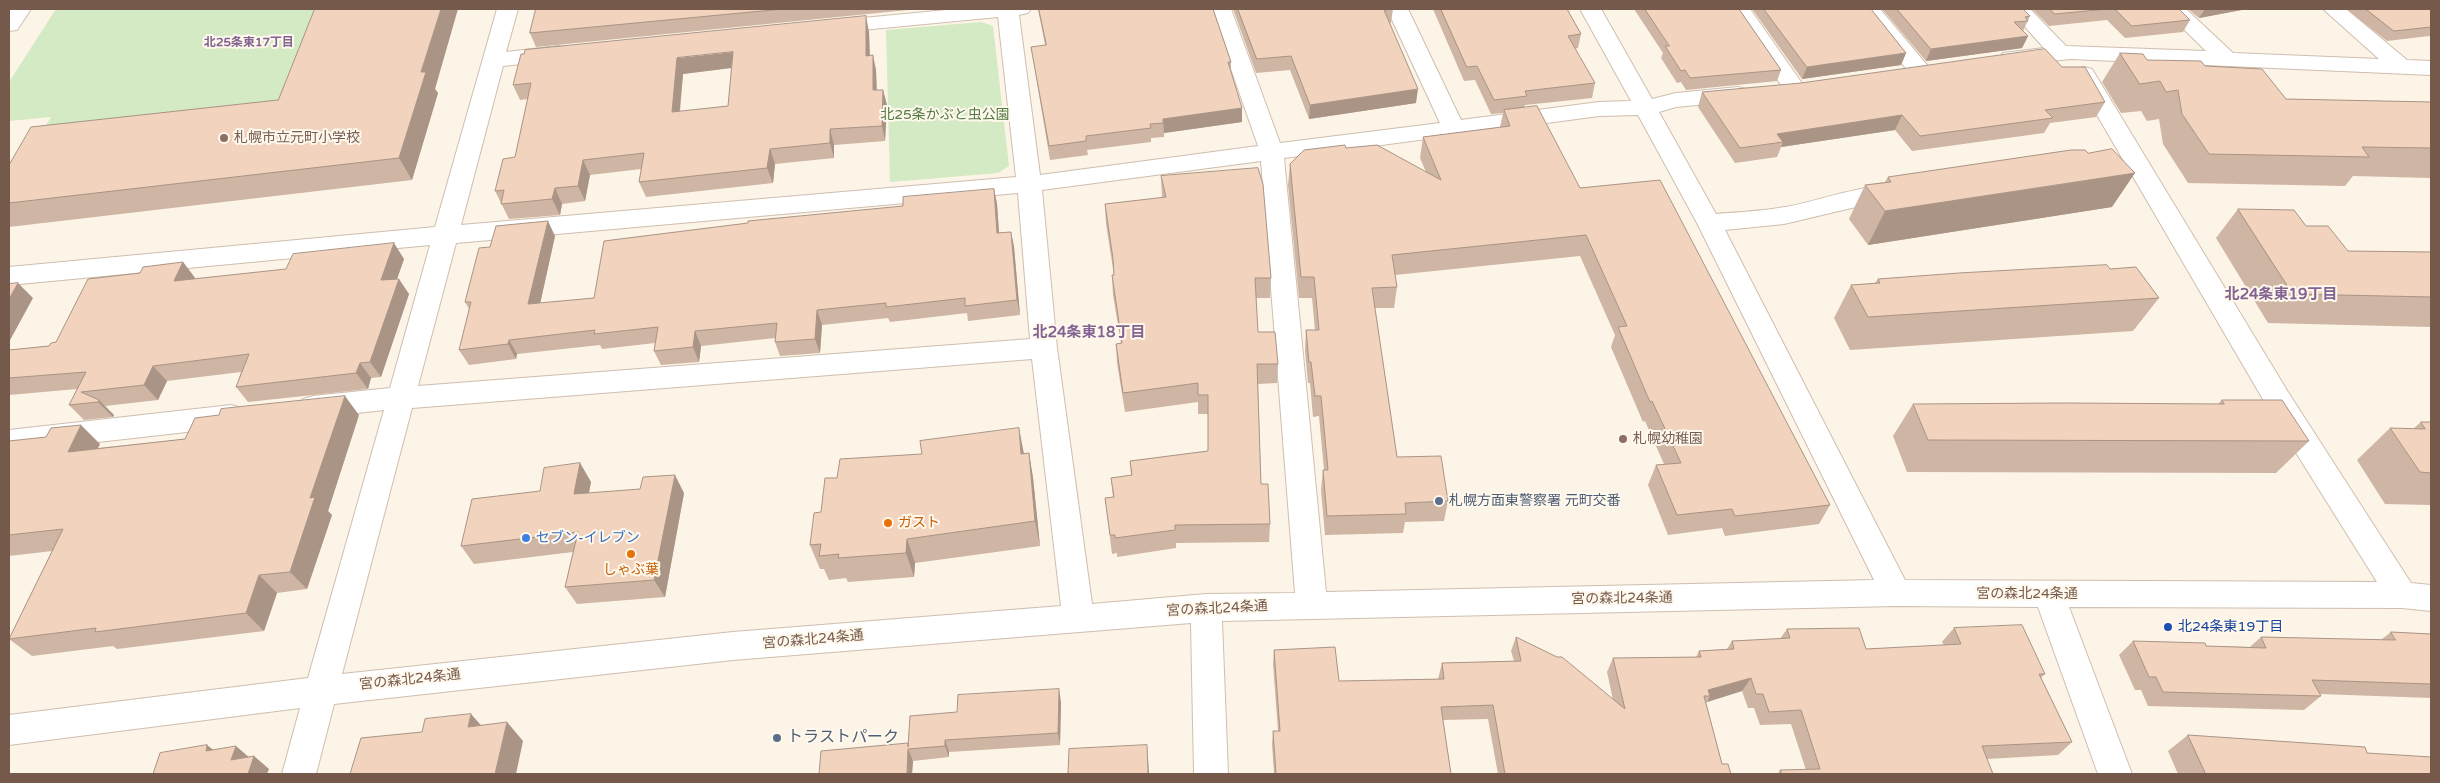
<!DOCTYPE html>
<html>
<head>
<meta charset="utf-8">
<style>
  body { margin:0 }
  #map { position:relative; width:2440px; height:783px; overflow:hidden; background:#fcf4e6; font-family:"Varela Round",sans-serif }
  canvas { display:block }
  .frame { position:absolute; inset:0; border:10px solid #755a4b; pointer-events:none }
</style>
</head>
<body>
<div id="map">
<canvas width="2440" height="783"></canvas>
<div class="frame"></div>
</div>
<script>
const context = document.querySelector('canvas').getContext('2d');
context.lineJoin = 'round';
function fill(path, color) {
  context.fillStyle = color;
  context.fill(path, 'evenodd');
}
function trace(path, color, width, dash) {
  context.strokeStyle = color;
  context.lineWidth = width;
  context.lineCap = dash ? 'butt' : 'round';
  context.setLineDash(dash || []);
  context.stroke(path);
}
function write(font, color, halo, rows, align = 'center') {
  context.font = font + ' "Varela Round","Noto Sans JP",sans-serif';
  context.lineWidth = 4;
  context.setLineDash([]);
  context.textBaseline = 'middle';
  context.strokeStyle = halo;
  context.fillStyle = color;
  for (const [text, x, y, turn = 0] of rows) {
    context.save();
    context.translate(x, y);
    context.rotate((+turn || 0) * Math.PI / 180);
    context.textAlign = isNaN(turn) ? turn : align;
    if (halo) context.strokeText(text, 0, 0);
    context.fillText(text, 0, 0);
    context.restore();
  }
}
fill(new Path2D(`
  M56,9H329L284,118L36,142L51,117L9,121V82Z
  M981,22L993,26L1009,166L998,173L890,182L886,30Z`), '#d3eac4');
const minor = new Path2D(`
  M10,9H31L17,30L9,31Z
  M497,9H518L506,52L559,46L567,48L570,53L567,58L559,60L503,66L461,225L1016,177L998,17L831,33L823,32L820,27L823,22L831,21L957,9H1031L1028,13L1019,15L1040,175L1258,146L1210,9H1231L1280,143L1440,123L1387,9H1408L1461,120L1599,102L1631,101L1580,9H1601L1652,99L1676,93L1738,87L1746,89L1749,94L1746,99L1738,101L1676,107L1659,112L1716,214C1739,212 1763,211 1785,207C1817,202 1876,179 1906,187L1909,193L1906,199L1860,206L1784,224L1725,230L1905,580L2377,582L2268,408L2073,74L2076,69L2084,67L2092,69L2288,392L2411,583L2431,585V611L2402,608L2069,607L2132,774H2098L2038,607L1896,606L1222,621L1228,774H1194L1191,623L733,660L334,704L316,774H282L300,708L9,745V715L308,678L384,410L313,418L303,415L299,407L303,399L313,396L390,388L430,245L9,285V267L435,227ZM1638,115L1697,223L1874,580L1326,592L1284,158L1599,116ZM1261,161L1295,593L1206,594L1092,604L1057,348L1042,190ZM1018,193L1030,339L418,386L456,243ZM1032,359L1061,606L733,632L342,674L412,408Z
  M1730,9H1750L1806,89L1803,94L1795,96L1787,94Z
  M1859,9H1880L1927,65L1930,70L1927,75L1919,77L1911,75Z
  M2009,9H2030L2066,46L2206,51L2163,9H2186L2233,53L2379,59L2323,9H2346L2407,60L2431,61V75L2071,59L2011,65L2003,63L2000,58L2003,53L2044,48Z
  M231,405L241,408L245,416L241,424L231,427L9,452V430Z`);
trace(minor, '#d0beaf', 2);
fill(minor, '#fff');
fill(new Path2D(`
  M536,9H918L536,47L530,33Z
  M1038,9H1213L1231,62V73L1242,122L1164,133V137L1151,138V142L1087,150L1088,155L1050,160L1031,47L1045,45Z
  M1233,9H1393L1391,23H1390L1416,103L1309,119L1290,70L1256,73Z
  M1433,9H1567L1581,34L1578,48L1575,49L1595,83L1592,98L1525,105L1524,108L1580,188L1830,505L1819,524L1725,536L1722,528L1668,535L1648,485L1656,465L1664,464L1645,421L1643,422L1611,347L1615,335L1580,256L1395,275L1397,287L1394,308H1375L1397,457L1448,501L1444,521L1405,522L1403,533L1325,535L1321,490L1323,470H1324L1319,416L1313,417L1310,383H1308L1305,351L1306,330H1315L1312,298H1299L1288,185L1290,164L1346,148L1426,172L1420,158L1423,137L1500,127L1503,113L1491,114L1475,80L1464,81Z
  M1634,9H1739L1781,70L1777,81L1686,90L1681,82L1677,83L1661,58L1663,53Z
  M1752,9H1871L1906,53L1901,65L1802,79Z
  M1882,9H2023L2030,16L2023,31L2028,36L2022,48L1926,61Z
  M2032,9H2179L2190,20L2183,32L2125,38L2107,20L2049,26Z
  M2188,9H2247L2199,18Z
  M2346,9H2431V37L2429,36L2387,41Z
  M869,32L870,55L876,70L877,90H883L887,105L885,141L834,145V158L775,164L773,183L646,197L639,182L641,169L590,175L585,201L562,204L560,215L509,219L495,191L515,157L528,99L520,100L513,85ZM732,68L728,106L680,112L683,74Z
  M2120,53L2147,60L2205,66L2286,99L2431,102V178L2353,176L2345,186L2188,183L2163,144L2159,119L2147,121L2141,111L2121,113L2102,82Z
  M2062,67L2105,102L2096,117L2050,123L2044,133L1912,151L1895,130L1781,147L1777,157L1735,163L1698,107L1702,92Z
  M435,89L438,93L412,180L9,227V165Z
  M1161,176L1271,278L1270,298H1256L1258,332L1278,364L1277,383L1258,384L1261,484L1270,524L1269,542L1176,543V548L1117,557V553L1112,554L1105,498L1113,497L1111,478L1131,475L1130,461L1208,451V414H1198V402L1125,412L1117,363L1116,344L1121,343L1113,295L1112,275H1114L1106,224L1105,204L1162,198Z
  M1888,177L2112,207L1868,245L1849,219L1865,185L1885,182Z
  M994,189L997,204L999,233L1011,232L1014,247L1020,315L968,321L967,313L890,322L888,318L822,325L820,353L780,356L775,342V338L701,346L699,362L661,365L654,351L655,343L602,349L600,345L517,354L516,359L469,365L459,350L469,309L465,302L490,247L555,236L540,303L594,298L903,206Z
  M2238,209L2306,226L2348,251L2431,252V327L2268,323L2216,238Z
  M404,259L397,279L409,294L381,377L371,378L368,389L248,402L236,387L241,372L167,381L158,400L105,406L114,415L113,417L84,420L69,405L77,389L9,395V350L49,346L56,342L140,273L183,262L195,278V279Z
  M2110,269L2159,298L2133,331L1850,350L1834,318L1851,285L1875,283L1878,279Z
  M2222,400L2309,441L2276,473L1907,472L1893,436L1913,404H2218Z
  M359,415L328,511L332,515L307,589L277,593L264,631L117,649L113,646L32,656L9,639L52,551L9,556V441L100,444L98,448L185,439Z
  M2421,422H2431V505L2385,504L2357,460L2390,428L2413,429Z
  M1029,453L1033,478L1040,546L915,563L914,577L848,582L846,578L829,580L824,569H820L810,545L821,512L837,478Z
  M580,463L591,482L589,493H684L665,597L577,604L565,587L573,552L474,564L461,546Z
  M1954,628L2045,674L2041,678L2072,742L2058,755L1987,759L1993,774H1778L1780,770H1806L1791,724L1760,725L1754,708H1748L1742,691L1707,702L1706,703L1722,764L1731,774H1498L1488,719L1443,720L1451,774H1274L1272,744L1273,731H1278L1273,664L1274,650L1339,681L1438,679L1442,663L1514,661L1511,651L1516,637L1613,700L1607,672L1613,658L1696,657L1699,651L1727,649L1732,641L1780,639L1787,629L1866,649L1944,645L1942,642Z
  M2391,632L2431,634V698L2320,694L2321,696L2304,710L2148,706L2141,690H2135L2119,655L2133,641L2206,646L2250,647L2261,637L2381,640Z
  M1061,702L1060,745L949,752V757L913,761L912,774H819L908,743L957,712Z
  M2188,735L2367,753L2431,774H2178L2168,751Z`), '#cfb5a3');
fill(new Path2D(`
  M441,9H458L435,89L438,93L412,180L399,158L421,72Z
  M2205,9H2247L2199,18Z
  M866,16L869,32L870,71L866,56Z
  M2028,36L2022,48L1926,61L1931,49Z
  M733,52L738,67L683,74L678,128L672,112L677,58Z
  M1906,53L1901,65L1802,79L1807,67Z
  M873,55L876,70L877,106L873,90Z
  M1418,89L1416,103L1309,119L1310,105Z
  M883,90L887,105L885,141L882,126Z
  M1242,108V122L1164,133L1163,119Z
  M1902,115L1895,130L1781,147L1783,142L1777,134Z
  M830,129L834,145V158L830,143Z
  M770,149L775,164L773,183L767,168Z
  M583,160L590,175L585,201L578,186Z
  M2135,173L2112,207L1868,245L1885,211Z
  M555,188L562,204L560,215L552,199Z
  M994,189L997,204L1000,248L997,233Z
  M548,221L555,236L537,318L528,304Z
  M1011,232L1014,247L1020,315L1017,300Z
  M394,243L404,259L391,296L381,280Z
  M183,262L195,278L187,296L174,281Z
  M399,279L409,294L381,377L370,362Z
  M18,283L33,298L9,342V299Z
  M817,310L822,325L820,353L815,339Z
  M695,331L701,346L699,362L693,347Z
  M509,340L517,354L516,359L508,344Z
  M360,363L371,378L368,389L356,373Z
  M153,366L167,381L158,400L144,385Z
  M345,396L359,415L328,511L332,515L307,589L290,572L310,498Z
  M99,400L114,415L113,417L98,402Z
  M81,425L100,444L87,470L68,452Z
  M1019,428L1024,454H1021Z
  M1029,453L1033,478L1040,546L1035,521Z
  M580,463L591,482L585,512L574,494Z
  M675,475L684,493L665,597L654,580Z
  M907,539L915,563L914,577L906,553Z
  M259,575L277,593L264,631L246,613Z
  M1751,678L1742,691L1707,702L1710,696L1708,690Z
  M1059,689L1061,702L1060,745L1058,733Z
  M471,714L487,732L468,727Z
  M507,722L523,741L516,774H495Z
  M945,740L949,752V757L945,746Z
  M207,745L224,758L206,751Z
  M1147,745L1148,758L1149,774H1148Z
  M236,746L251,759L231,760Z
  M908,749L913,761L912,774H907Z
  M254,756L269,769L267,774H248Z`), '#a99485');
const building = new Path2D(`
  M315,9H441L421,72H426L399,158L9,203V165L31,127L278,100Z
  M536,9H783L530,33Z
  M1039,9H1213L1231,62H1228L1242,108L1163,119V123L1150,124L1151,128L1086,136V141L1049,146L1031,47L1046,45Z
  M1238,9H1393L1384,10L1418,89L1310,105L1291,56L1257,59Z
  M1441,9H1567L1581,34L1568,36L1595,83L1525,91L1527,96L1494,100L1477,66L1467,67Z
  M1645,9H1739L1781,70L1690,78L1685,70L1681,71L1665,46H1669Z
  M1764,9H1871L1906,53L1807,67Z
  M1897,9H2023L2030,16L2025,17L2028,21L2014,22L2028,36L1931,49Z
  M2050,9H2108L2055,14Z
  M2115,9H2179L2190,20L2132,26Z
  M2366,9H2431V27L2394,31Z
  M866,16V56L873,55V90H883L882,126L830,129V143L770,149L767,168L639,182L644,153L583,160L578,186L555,188L552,199L501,204L504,190L495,191L503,159L515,157L531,83L513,85L521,54H524L525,50ZM733,52L728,106L672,112L677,58Z
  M2045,49L2062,67H2085L2105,102L2045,110L2053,118L1920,136L1902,115L1777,134L1783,142L1740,148L1702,92L1801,83Z
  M2120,53L2143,54L2147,60L2201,61L2205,66L2262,69L2286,99L2431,102V148L2362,147L2369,157L2209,154L2182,114L2178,90L2166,92L2160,81L2140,84Z
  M1537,106L1580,188L1660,180L1830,505L1735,516L1732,509L1677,515L1656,465L1681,463L1652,401L1650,402L1618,327L1627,326L1586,235L1392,255L1397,287L1372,288L1397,457L1441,456L1448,501L1405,503L1406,514L1327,516L1323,470H1328L1321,396H1315L1311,362H1309L1306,330H1319L1314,277H1301L1290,164L1304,150L1345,145L1346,148L1377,145L1441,180L1423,137L1510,126L1504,110Z
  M2112,149L2135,173L1885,211L1865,185L1891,182L1888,177L2071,150H2085L2088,153Z
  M1258,168L1263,184L1271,278H1255L1258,332H1275L1278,364H1257L1261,484H1268L1270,524L1175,525V530L1115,538V535H1110L1105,498L1114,497L1111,478L1132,475L1130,461L1208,451V395H1198V383L1123,393L1116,344L1122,343L1112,275H1114L1113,259L1105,204L1166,197L1161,176Z
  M994,189L997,233L1011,232L1017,300L965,306V298L886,307V303L817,310L815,339L775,342L777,323L695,331L693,347L654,351L658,327L594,334L595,330L509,340L508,344L459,350L471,302H465L479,248L490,247L496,226L548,221L528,304L594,298L604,241L748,223V221L903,206V197Z
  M2238,209L2294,210L2306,226H2328L2348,251L2431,252V297L2293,294Z
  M394,243L381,280L399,279L370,362L360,363L356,373L236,387L249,354L153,366L144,385L81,392L99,400L98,402L69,405L86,372L9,378V350L49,346L51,343L56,342L88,279L140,273L143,267L183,262L174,281L286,269L293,254Z
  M2107,265L2110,269L2136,267L2159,298L1868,317L1851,285L1880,283L1878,279L1959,273Z
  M18,283L9,299V284Z
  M345,396L310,498L315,497L290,572L259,575L246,613L95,632L96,628L9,639L63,529L9,535V441L46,437L51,428L81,425L68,452L185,439L195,418L219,415L221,409Z
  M2222,400H2282L2309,441L1928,440L1913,404L2064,403L2224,404Z
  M2421,422H2431V473L2420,472L2390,428L2425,429Z
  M1019,428L1021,454L1029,453L1035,521L907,539L906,553L838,558L839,554L819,556L821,544L810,545L814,513L821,512L825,478H837L840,459L922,454L920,441Z
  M580,463L574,494L640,489L643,477L675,475L654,580L565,587L578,532L461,546L472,499L540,491L544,468Z
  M2022,625L2045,674H2039L2072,742L1982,746L1993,774H1782L1780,770L1820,769L1801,710L1769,712L1763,694H1756L1751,678L1708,690L1710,696H1704L1722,764H1728L1731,774H1505L1493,705L1441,707L1451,774H1276L1273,731H1280L1274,650L1335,647L1339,681L1444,679L1442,663L1521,661L1516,637L1557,657H1562L1625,709L1613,658L1701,657L1699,651L1734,649L1732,641L1790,638L1787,629L1859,628L1866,649L1961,644L1954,628Z
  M2391,632L2431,634V684L2312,680L2321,696L2163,692L2156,677H2149L2133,641L2205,643L2206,646L2266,648L2261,637L2395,640Z
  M1059,689L1058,733L945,740V746L908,749L907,774H819L821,751L908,743V747L910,716L957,712L958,695Z
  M471,714L468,727L507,722L495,774H350L361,738L422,732L425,719Z
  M2188,735L2365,747L2367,753L2431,757V774H2206Z
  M207,745L206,751L236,746L231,760L254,756L248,774H153L160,753Z
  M1147,745L1148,774H1068L1069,749Z`);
fill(building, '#f1d3be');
trace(building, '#a99485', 1);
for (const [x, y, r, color] of [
  [224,138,5,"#8d6e63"],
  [1623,439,5,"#8d6e63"],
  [1439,501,5,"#5c6f8a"],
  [888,523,5,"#e8710a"],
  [526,538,5,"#3f7fe0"],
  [631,554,5,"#e8710a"],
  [2168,627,5,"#1a4fb4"],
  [777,738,5,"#5c6f8a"]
]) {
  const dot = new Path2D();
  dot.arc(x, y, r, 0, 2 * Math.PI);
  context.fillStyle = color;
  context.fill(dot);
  trace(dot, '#fff8ec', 2);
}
write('bold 12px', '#826391', '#fff8ec', [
  ["北25条東17丁目",249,43]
]);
write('14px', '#537a43', '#fff8ec', [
  ["北25条かぶと虫公園",945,115]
]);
write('14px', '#785e54', '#fff8ec', [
  ["札幌市立元町小学校",234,138],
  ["札幌幼稚園",1633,439]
], 'left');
write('14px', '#4e5e75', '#fff8ec', [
  ["札幌方面東警察署 元町交番",1449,501]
], 'left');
write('14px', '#c56008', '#fff8ec', [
  ["ガスト",898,523],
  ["しゃぶ葉",631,570,"center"]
], 'left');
write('14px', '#366cbe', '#fff8ec', [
  ["セブン-イレブン",536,538]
], 'left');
write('14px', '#755a4b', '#fff8ec', [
  ["宮の森北24条通",2027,594],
  ["宮の森北24条通",1622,599,-1],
  ["宮の森北24条通",1217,609,-3],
  ["宮の森北24条通",813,640,-5],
  ["宮の森北24条通",410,680,-6]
]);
write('14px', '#164399', '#fff8ec', [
  ["北24条東19丁目",2178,627]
], 'left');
write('bold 15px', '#826391', '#fff8ec', [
  ["北24条東19丁目",2281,295],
  ["北24条東18丁目",1089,333]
]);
write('16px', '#4e5e75', '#fff8ec', [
  ["トラストパーク",787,738]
], 'left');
</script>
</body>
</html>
